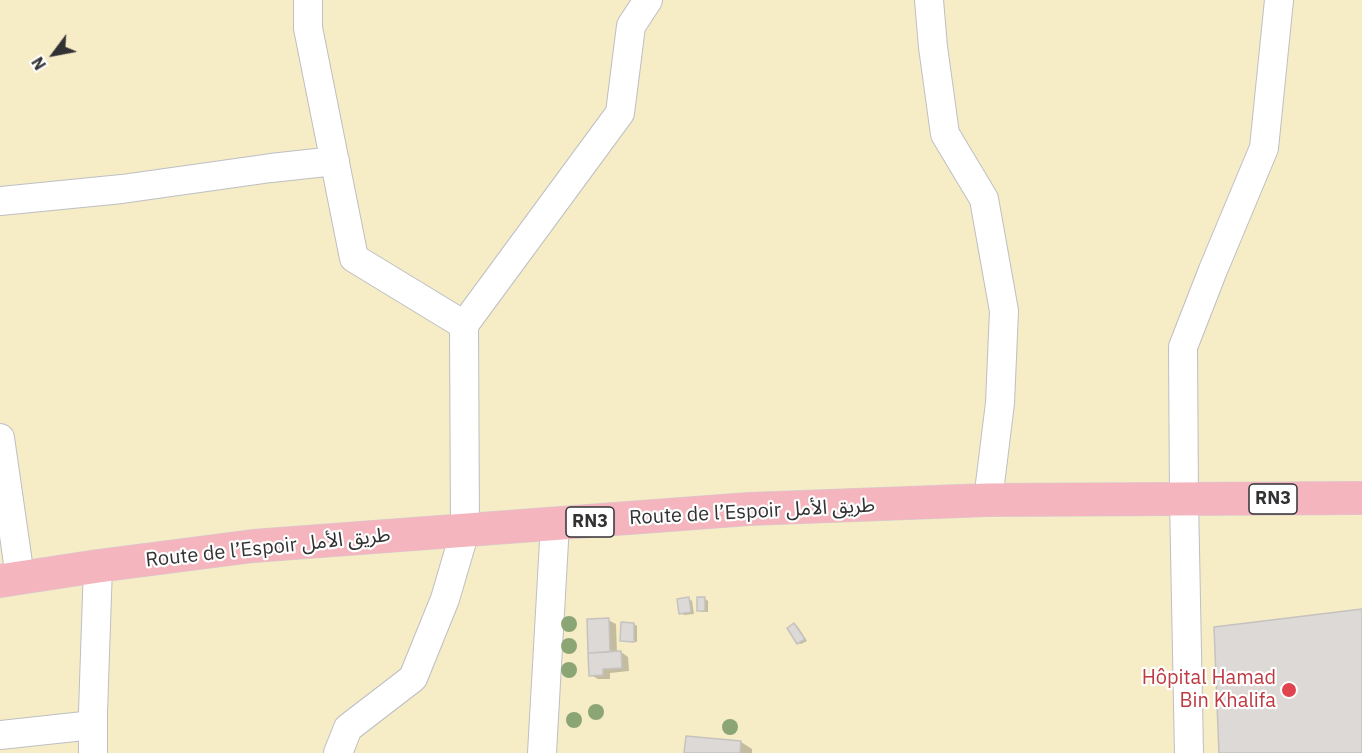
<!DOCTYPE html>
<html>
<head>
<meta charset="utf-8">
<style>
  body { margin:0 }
  #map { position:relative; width:1362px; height:753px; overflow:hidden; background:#f3f6f9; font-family:"IBM Plex Sans",sans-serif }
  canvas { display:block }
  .north { position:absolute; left:24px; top:24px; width:60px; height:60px; -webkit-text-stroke:4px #fff; paint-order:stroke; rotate:238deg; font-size:16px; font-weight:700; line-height:24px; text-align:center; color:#323234 }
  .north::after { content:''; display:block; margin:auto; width:21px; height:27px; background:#323234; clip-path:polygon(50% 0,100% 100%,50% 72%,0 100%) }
</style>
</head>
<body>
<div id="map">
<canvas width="1362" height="753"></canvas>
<div class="north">N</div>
</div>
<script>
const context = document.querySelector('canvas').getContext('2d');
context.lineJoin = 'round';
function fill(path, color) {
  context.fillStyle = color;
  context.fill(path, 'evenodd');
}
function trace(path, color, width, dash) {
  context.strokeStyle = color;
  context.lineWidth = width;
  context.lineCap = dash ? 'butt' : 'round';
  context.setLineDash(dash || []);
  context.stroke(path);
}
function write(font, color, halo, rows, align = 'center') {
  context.font = font + ' "IBM Plex Sans","Noto Sans Arabic",sans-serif';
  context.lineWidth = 4.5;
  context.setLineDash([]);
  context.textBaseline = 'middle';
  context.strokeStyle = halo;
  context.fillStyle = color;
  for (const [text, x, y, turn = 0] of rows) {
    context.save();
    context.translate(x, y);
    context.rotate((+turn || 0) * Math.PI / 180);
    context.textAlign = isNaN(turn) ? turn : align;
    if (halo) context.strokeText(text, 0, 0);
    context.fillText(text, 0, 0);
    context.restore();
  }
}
fill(new Path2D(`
  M0,0H1362V753H0Z`), '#f6ecc6');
fill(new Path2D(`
  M689,599L692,601L694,614L684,615L681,613Z
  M705,599L708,601V612H702L699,610Z
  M608,620L616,624L617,653L621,652L628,657L629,671L610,673V679H598L591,675Z
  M634,624L637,626V642H625L622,640Z
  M794,625L798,627L807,641L801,644L798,643Z
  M741,742L752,749V753H686Z`), '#0003');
const building = new Path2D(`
  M689,597L691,612L679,614L677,599Z
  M697,597H705V611H697Z
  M1362,609V753H1219L1214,627Z
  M609,618L610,652L588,653L587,619Z
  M621,622L634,623V642L620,641Z
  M794,623L805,639L797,644L787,628Z
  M621,651L622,668L603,669V675L589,676L588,653Z
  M686,736L741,741L740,753H684Z`);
fill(building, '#dcd9d6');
trace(building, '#c5c2bf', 1.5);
const minor = new Path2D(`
  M308,0V28L354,258L464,325
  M929,0L933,47L945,134L984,199L1004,311L1000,403L988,500
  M0,201L122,189L271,168L335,161
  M0,438L20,577
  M0,735L93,725
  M93,753V712L98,566
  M338,753L348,728L413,678L445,599L465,531L464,325L620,113L631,26L648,0
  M542,753L555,524
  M1189,753L1184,499L1183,347L1213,270L1264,148L1279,0`);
const highway = new Path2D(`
  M0,581L98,566L253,546L749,509L988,500L1362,498`);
trace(minor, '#bdbfc3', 30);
trace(highway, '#d2d2d2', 34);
trace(minor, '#fff', 28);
trace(highway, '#f4b5be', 33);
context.fillStyle = '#8ca574';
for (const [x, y] of [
  [569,624],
  [569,646],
  [569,670],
  [596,712],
  [574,720],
  [730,727]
]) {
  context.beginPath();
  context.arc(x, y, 8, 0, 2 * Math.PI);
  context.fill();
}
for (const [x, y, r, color] of [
  [1289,690,8,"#e0444e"]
]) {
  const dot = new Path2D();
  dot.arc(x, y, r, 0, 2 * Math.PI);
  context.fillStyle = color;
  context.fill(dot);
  trace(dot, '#fff', 2);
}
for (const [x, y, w] of [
  [1273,499,48],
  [590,522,48]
]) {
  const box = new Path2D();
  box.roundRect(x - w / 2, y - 15, w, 30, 4.5);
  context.fillStyle = '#fff';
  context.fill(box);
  trace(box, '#323234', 1.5);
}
write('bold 18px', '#323234', null, [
  ["RN3",1273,499],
  ["RN3",590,522]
]);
write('20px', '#323234', '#fff', [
  ["Route de l’Espoir طريق الأمل",752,512,-3],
  ["Route de l’Espoir طريق الأمل",268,548,-6]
]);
write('20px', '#be3a42', '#fff', [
  ["Hôpital Hamad",1276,678],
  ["Bin Khalifa",1276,701]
], 'right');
</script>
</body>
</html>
